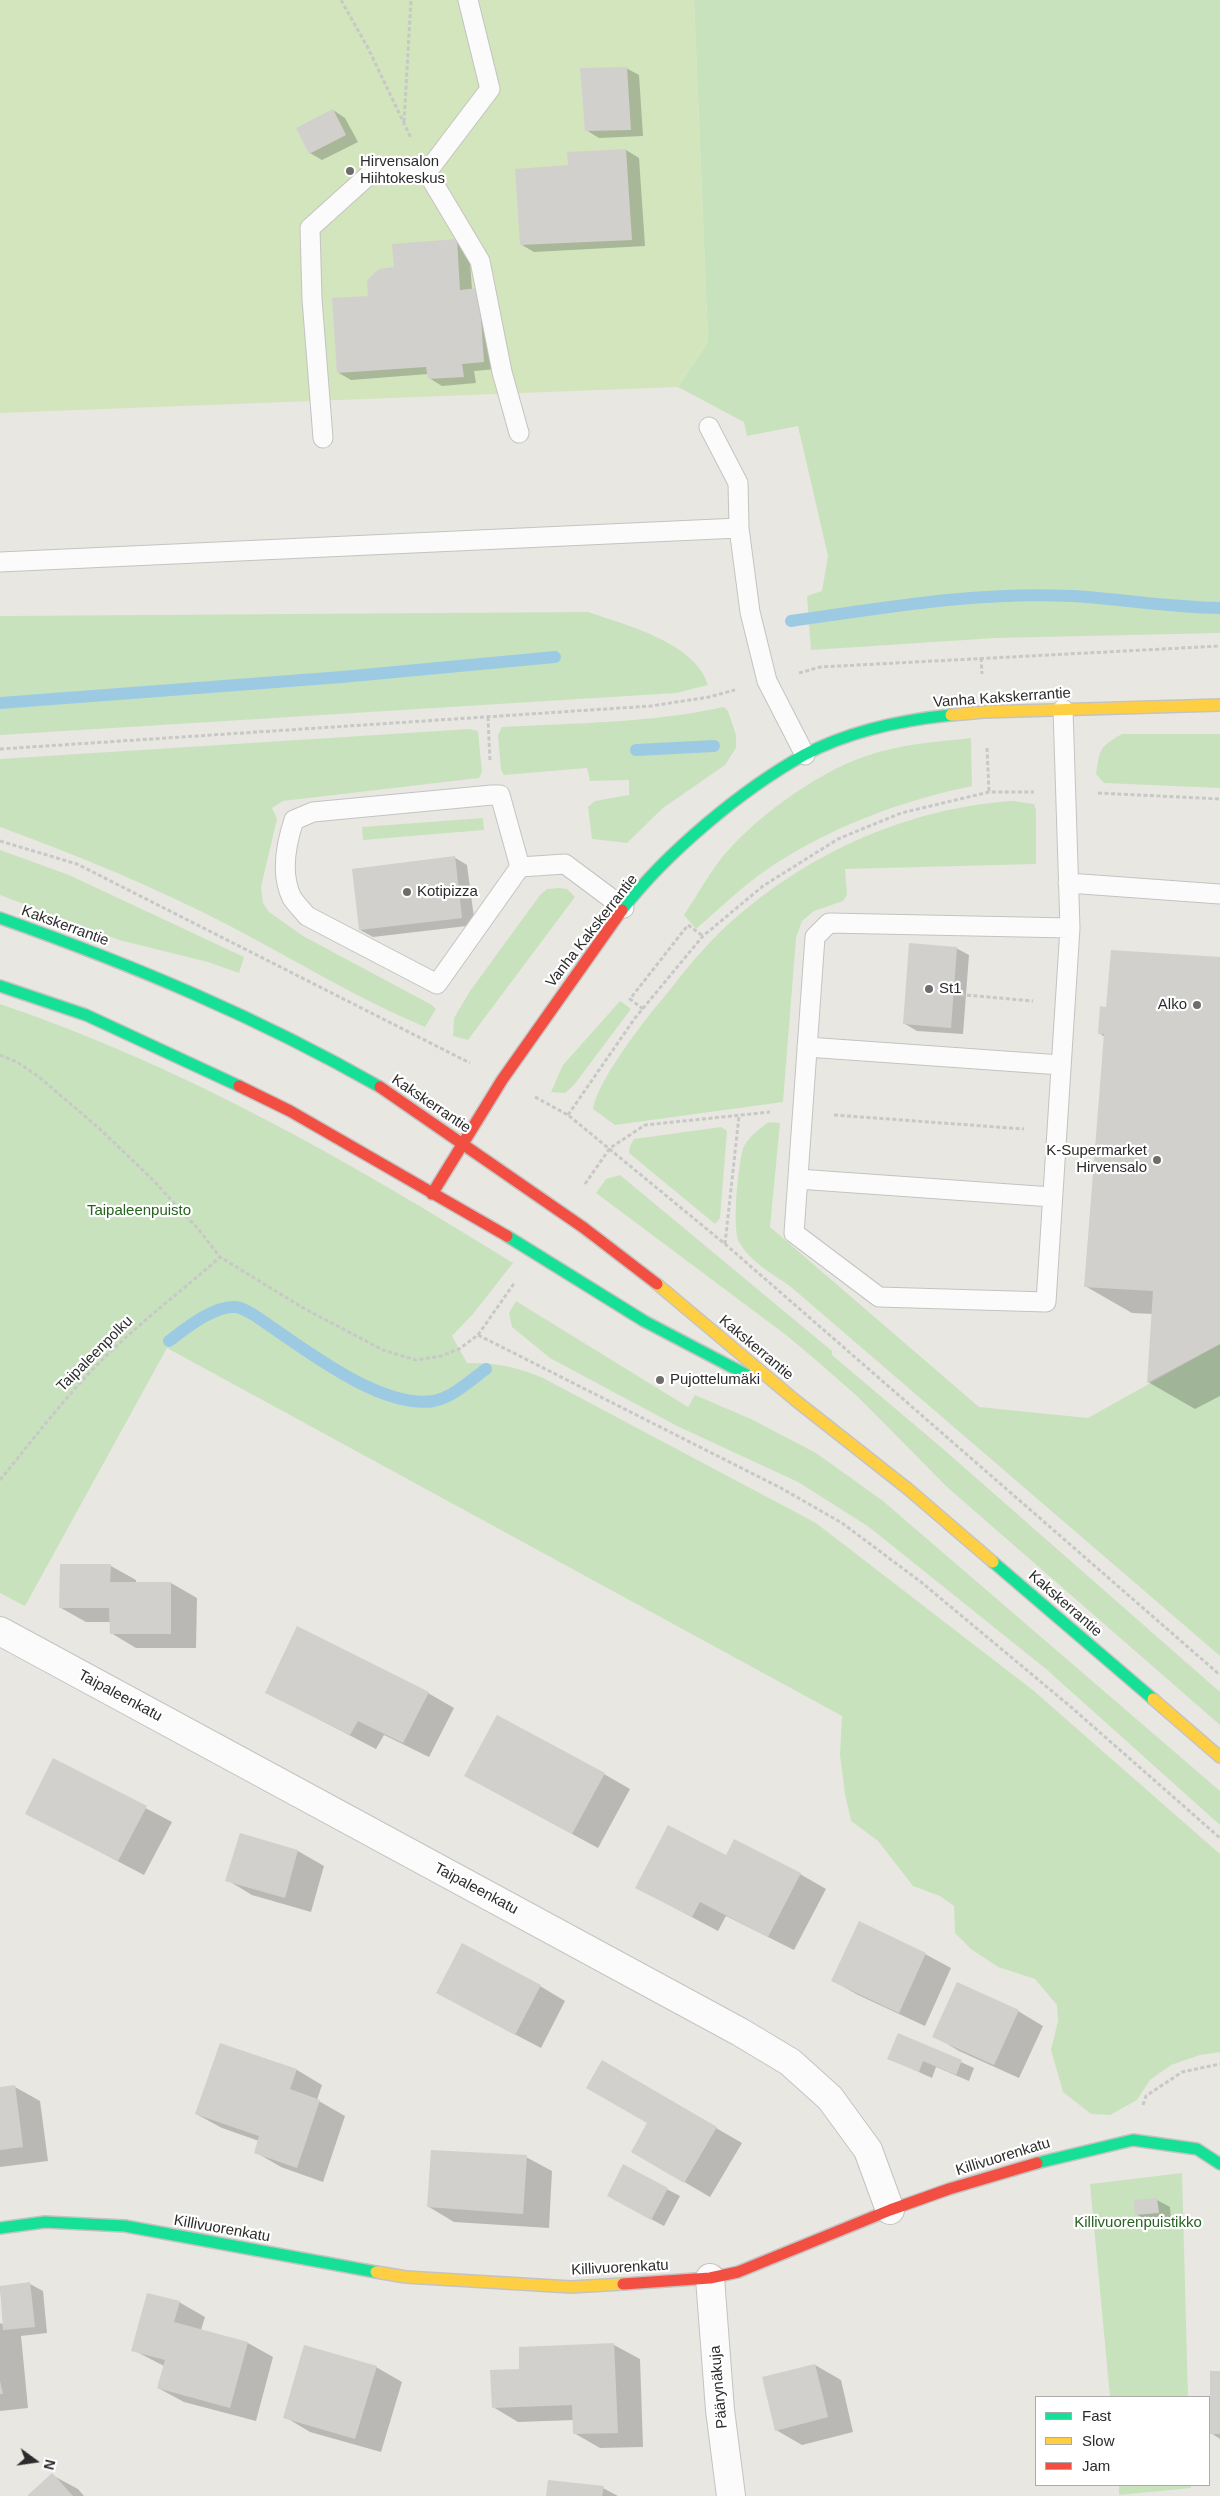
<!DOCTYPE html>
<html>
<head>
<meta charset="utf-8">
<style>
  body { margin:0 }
  #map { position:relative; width:1220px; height:2496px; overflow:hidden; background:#e9e7e2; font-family:Helvetica,sans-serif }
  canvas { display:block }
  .legend { position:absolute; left:1035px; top:2396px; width:175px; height:90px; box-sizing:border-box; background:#fff; border:1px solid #ababab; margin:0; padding:6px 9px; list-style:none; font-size:15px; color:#2c2c2c }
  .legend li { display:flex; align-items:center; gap:10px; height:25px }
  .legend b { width:25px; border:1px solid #ababab }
  .north { position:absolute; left:10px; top:2436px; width:50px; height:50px; -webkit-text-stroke:4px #fff; paint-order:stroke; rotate:104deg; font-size:14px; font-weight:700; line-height:20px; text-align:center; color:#2c2c2c }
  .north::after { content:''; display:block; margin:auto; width:18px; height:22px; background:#2c2c2c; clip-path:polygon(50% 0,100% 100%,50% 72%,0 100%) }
</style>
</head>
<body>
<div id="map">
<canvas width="1220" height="2496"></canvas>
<ul class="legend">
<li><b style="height:6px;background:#16e098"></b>Fast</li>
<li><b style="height:6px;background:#ffcf43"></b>Slow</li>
<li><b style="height:6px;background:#f24e42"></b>Jam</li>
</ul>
<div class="north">N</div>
</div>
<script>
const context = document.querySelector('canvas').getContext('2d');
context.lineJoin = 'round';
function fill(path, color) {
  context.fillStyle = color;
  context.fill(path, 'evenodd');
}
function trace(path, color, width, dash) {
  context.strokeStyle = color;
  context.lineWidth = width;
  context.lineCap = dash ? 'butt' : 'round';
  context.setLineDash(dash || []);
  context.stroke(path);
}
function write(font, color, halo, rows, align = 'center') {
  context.font = font + ' Helvetica,sans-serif';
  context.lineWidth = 4.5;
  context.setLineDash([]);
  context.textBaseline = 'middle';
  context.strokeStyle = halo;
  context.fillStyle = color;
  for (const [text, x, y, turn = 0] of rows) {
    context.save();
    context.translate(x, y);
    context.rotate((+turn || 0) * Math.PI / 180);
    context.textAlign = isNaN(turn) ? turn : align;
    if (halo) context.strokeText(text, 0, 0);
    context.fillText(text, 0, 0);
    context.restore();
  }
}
fill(new Path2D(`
  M694,0H1220V633L996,638L811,650L807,596L822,591L828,556L798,426L747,436L744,422L678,387L708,342Z
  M588,612C626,625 696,643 708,685L676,693L0,735V616Z
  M724,707L728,711L736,735V748L725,765L663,808L627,843L592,839L588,807L595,801L629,795V780L590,781L587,768L504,775L501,770L498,735L502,727C576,723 651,723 724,707Z
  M470,729L478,731L482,772L479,778L283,801L272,808L277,819L261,887L263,903L269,912L303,936L432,1005L436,1009L425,1027C358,999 295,960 230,926C155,887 79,856 0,827V759Z
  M1122,734H1220V788L1104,783L1096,774C1100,749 1099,747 1122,734Z
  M971,738L972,786C901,801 833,826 772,866C745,884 721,907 696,929L684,915C695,898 705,881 717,864C748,822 817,772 866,756C900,744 936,742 971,738Z
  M1013,801L1034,804L1036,810V864L845,869L847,895L843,901L814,911L802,921L796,938L783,1102L615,1125L593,1109C598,1081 636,1032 654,1009C676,983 696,955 721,931C801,856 904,808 1013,801Z
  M483,818L484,830L363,840L362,827Z
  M0,850L69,875L244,957L239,973L208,962L119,940L0,895Z
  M559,888L567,889L575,897L468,1040L453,1036L454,1018L470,991L540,895L547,889Z
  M620,1001L631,1009L574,1085L565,1093L551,1092L563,1065Z
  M0,1004C183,1066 349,1161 513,1263L473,1314L452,1336L467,1363C495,1362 518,1367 543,1378L816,1523L1034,1691L1220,1854V2052L1200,2055L1171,2065L1150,2080L1137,2100L1110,2115L1091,2114L1063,2092L1051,2050L1058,2021L1057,2005L1035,1979L998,1967L971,1949L955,1933L954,1906L940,1896L913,1886L878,1841L851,1821L845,1794L840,1755L842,1716L167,1348L25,1606L0,1593Z
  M769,1122L780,1123L770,1227L979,1407L1088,1418L1220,1344V1656L791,1287C773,1274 749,1261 739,1242C732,1229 738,1160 744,1146C750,1136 760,1128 769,1122Z
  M721,1127L727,1131L720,1218L715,1224L629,1153L630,1146L634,1139Z
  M620,1175L832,1351V1355L942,1448L1220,1692V1725L947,1487L858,1397L817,1361L786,1335L596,1193L606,1179Z
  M516,1301L688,1407L695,1395L751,1419L816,1453L883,1501L1220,1791V1825L1046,1669L869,1527L798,1482L677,1426L550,1358L512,1327L509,1313Z
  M1182,2173L1188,2397H1110L1090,2184Z
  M1119,2485H1191V2488L1119,2495Z`), '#c9e2be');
fill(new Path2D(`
  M0,0H694L708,342L678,387L0,413Z`), '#d2e5bd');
fill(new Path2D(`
  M626,68L639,75L643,136L599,138L586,130Z
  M333,110L345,118L358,142L322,160L310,153Z
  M626,150L639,158L645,246L534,252L522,245L570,166Z
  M456,240L469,248L472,290H479L497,369L474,371L476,383L442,386L429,378L428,374L351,380L339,373L369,297L395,269Z
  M454,857L467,865L475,925L373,937L360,930Z
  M956,948L969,955L963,1034L917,1031L905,1024Z
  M1220,958V1396L1195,1409L1148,1382L1153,1314L1132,1313L1085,1286L1105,1037L1099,1033L1107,1008Z
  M111,1566L136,1580V1583H171L197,1598L196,1648H136L111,1633V1622H86L61,1608Z
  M266,1692L428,1693L454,1708L429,1757L384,1735L376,1749Z
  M54,1760L172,1822L144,1875L26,1813Z
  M604,1774L630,1789L598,1848L491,1790Z
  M240,1834L298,1851L324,1866L311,1912L252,1895L227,1880Z
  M727,1857L800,1874L826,1889L794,1950L726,1916L718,1931L637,1888Z
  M925,1954L951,1968L925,2026L858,1995L833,1981Z
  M540,1986L565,2001L541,2048L463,2007Z
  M1018,2011L1043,2026L1019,2078L959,2051L934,2036Z
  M899,2034L974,2068L969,2081L936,2067L932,2078L888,2058Z
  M221,2044L297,2070L322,2085L317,2100L345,2116L323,2182L281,2167L255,2152L259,2141L222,2128L196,2114Z
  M602,2062L742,2143L710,2197L633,2152L649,2123Z
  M15,2087L40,2101L48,2161L0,2167V2089Z
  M526,2157L552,2171L549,2228L454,2222L429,2207Z
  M623,2166L680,2196L664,2226L621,2203Z
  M1157,2200L1170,2207L1171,2220L1149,2222L1136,2214Z
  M30,2284L43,2291L47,2333L21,2336L28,2408L0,2411V2323L4,2325L0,2287Z
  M179,2302L205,2317L201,2330L248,2343L273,2357L256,2421L184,2402L158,2388L164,2366L133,2350Z
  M614,2345L640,2359L643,2447L600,2448L574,2433V2420L518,2422L493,2407L521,2370L520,2348Z
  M815,2365L841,2380L853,2432L802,2445L776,2430Z
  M376,2367L402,2382L381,2452L310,2432L285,2417Z
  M1220,2372V2439L1211,2433Z
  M52,2475L78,2489L84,2496H28Z
  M603,2488L618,2496H548Z`), '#0003');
trace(new Path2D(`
  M791,621C883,608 978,591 1072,596C1121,599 1170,607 1220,608
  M0,703L342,677L555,657
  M636,750L714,746
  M169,1341C185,1329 214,1305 236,1307C242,1308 249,1312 254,1315C298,1344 379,1410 434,1401C453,1397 471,1380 486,1369`), '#9dcae3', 12);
fill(new Path2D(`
  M627,67L631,130L585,131L580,68Z
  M333,109L346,135L309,154L296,128Z
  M626,149L632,240L520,245L515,169L568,165L567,152Z
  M457,239L460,290L479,288L484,362L462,364L464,377L428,379L426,367L337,373L332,298L368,296L367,280L379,269L394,267L392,244Z
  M455,856L462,918L359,930L352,869Z
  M909,943L957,947L951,1028L903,1024Z
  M1111,950L1220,957V1344L1147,1383L1153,1291L1084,1287L1104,1034H1098L1100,1006L1106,1007Z
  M60,1564H111L110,1582H171V1634H110L109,1608H59Z
  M297,1626L429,1692L403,1743L358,1721L350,1735L265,1693Z
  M497,1715L605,1773L572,1834L464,1776Z
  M53,1758L147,1806L118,1861L25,1814Z
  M668,1825L726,1855L734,1839L801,1873L768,1937L700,1902L692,1917L635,1888Z
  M240,1833L298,1850L285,1898L225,1881Z
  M859,1921L926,1953L899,2013L831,1981Z
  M462,1943L541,1985L515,2035L436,1993Z
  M957,1982L1019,2010L994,2065L932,2037Z
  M898,2033L962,2060L956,2075L923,2061L919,2072L887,2059Z
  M220,2043L297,2069L290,2089L320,2100L297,2168L254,2153L259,2136L195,2114Z
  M602,2060L717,2127L684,2183L631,2152L647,2123L586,2088Z
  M15,2085L23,2147L0,2150V2087Z
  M431,2150L527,2155L523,2214L427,2207Z
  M623,2164L668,2188L651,2220L607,2196Z
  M1157,2198L1159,2213L1135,2215L1134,2200Z
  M30,2282L35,2327L3,2330L0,2286Z
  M147,2293L180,2301L174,2322L248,2342L230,2408L157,2388L165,2360L131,2351Z
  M614,2343L618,2433L573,2434L572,2405L492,2408L490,2370L519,2369V2347Z
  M304,2345L377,2366L355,2439L283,2418Z
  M815,2364L828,2417L775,2431L762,2377Z
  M1210,2371H1220V2434H1210Z
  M0,2381L3,2394H0Z
  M52,2473L73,2496H27Z
  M548,2480L604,2486L602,2496H546Z`), '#d2d0cd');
const lane = new Path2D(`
  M427,172L490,89L468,0
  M709,427L738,483L739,528L750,612L767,681L805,755
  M323,438L312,299L310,228L370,174L427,172L480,261L502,372L519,433
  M0,562L739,528
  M1063,709L1070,928L829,923L815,937L794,1233L879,1297L1046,1302L1070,928
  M520,867L500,795H492L313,812L294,820C286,844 280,874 292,898C296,904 302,910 307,916L437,984L520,867L565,864L624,908
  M1068,883L1220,894
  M807,1047L1061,1065
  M798,1179L1052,1197`);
const street = new Path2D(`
  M0,1631L740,2032L790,2062L830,2098L868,2150L890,2210
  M710,2278L720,2410L731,2496`);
const fast = new Path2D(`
  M622,910C666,853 741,790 804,755C847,732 902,720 951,715
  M0,918C133,965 257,1017 380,1087
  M0,986L86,1015L239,1086
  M507,1236L644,1321L749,1376
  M993,1562L1153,1699
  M1037,2163L1133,2140L1197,2149L1220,2164
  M0,2228L45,2222L125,2226L376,2272`);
const slow = new Path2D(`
  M951,715L984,712L1220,705
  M657,1284L795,1400L908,1489L993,1562
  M1153,1699L1220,1757
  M376,2272L406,2277L571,2287L623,2284`);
const jam = new Path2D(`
  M239,1086L290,1111L507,1236
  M380,1087L584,1228L657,1284
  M432,1194L502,1080L622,910
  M623,2284L710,2278L738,2272L890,2210L949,2189L1037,2163`);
trace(lane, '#c4c3c2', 21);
trace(street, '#c4c3c2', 30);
trace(fast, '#c4c3c2', 14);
trace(slow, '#c4c3c2', 14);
trace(jam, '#c4c3c2', 14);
trace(new Path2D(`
  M341,0L368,48L411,138
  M404,122L411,0
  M981,658L982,674
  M799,673L820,667L1220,646
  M488,717L490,761
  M987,748L989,792
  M0,749L651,706L709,697L735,690
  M1098,793L1220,799
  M0,841L77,864L470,1063
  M954,994L1033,1001
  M643,1009L630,999L688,925L703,936
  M0,1055L17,1062L39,1077L101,1130L152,1179L199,1230L220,1257L305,1309L383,1350L416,1360L441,1356L459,1349L478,1335L781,1488L842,1523L921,1582L1071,1707L1220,1838
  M535,1097L568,1115L725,1244L1220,1675
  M568,1115L635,1018L703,936L763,886L838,839L901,813L989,792H1034
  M834,1115L1024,1129
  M585,1184L610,1148L645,1125L770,1112
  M725,1244L739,1116
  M478,1335L515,1282
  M0,1480C35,1437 68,1393 107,1355C143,1320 183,1290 220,1257
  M1143,2105L1146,2096L1182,2072L1220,2064`), '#c8c8c7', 3, [4, 2.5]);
trace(lane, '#fcfbfb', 19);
trace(street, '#fcfbfb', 28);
trace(fast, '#16e098', 11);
trace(slow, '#ffcf43', 11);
trace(jam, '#f24e42', 11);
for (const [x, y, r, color] of [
  [350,171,5,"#6e6d6c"],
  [407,892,5,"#6e6d6c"],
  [929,989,5,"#6e6d6c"],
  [1197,1005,5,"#6e6d6c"],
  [1157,1160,5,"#6e6d6c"],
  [660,1380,5,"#6e6d6c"]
]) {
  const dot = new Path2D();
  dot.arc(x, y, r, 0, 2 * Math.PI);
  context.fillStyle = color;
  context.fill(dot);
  trace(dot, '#fff', 2);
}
write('15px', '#2c2c2c', '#fff', [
  ["Hirvensalon",360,162],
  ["Hiihtokeskus",360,179],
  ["Kotipizza",417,892],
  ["St1",939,989],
  ["Alko",1187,1005,"right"],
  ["K-Supermarket",1147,1151,"right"],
  ["Hirvensalo",1147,1168,"right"],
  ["Pujottelumäki",670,1380]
], 'left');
write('15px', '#2c2c2c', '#fff', [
  ["Vanha Kakskerrantie",1002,698,-4],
  ["Kakskerrantie",65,926,20],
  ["Vanha Kakskerrantie",592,931,-52],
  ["Kakskerrantie",431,1104,34],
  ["Kakskerrantie",756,1348,40],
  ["Taipaleenpolku",95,1354,-45],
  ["Kakskerrantie",1065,1604,41],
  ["Taipaleenkatu",120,1696,28],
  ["Taipaleenkatu",476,1889,28],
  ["Killivuorenkatu",1003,2157,-17],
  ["Killivuorenkatu",222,2229,10],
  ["Killivuorenkatu",620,2268,-3],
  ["Päärynäkuja",719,2387,-95]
]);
write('15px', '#286222', '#fff', [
  ["Taipaleenpuisto",139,1211],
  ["Killivuorenpuistikko",1138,2223]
]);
</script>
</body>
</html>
